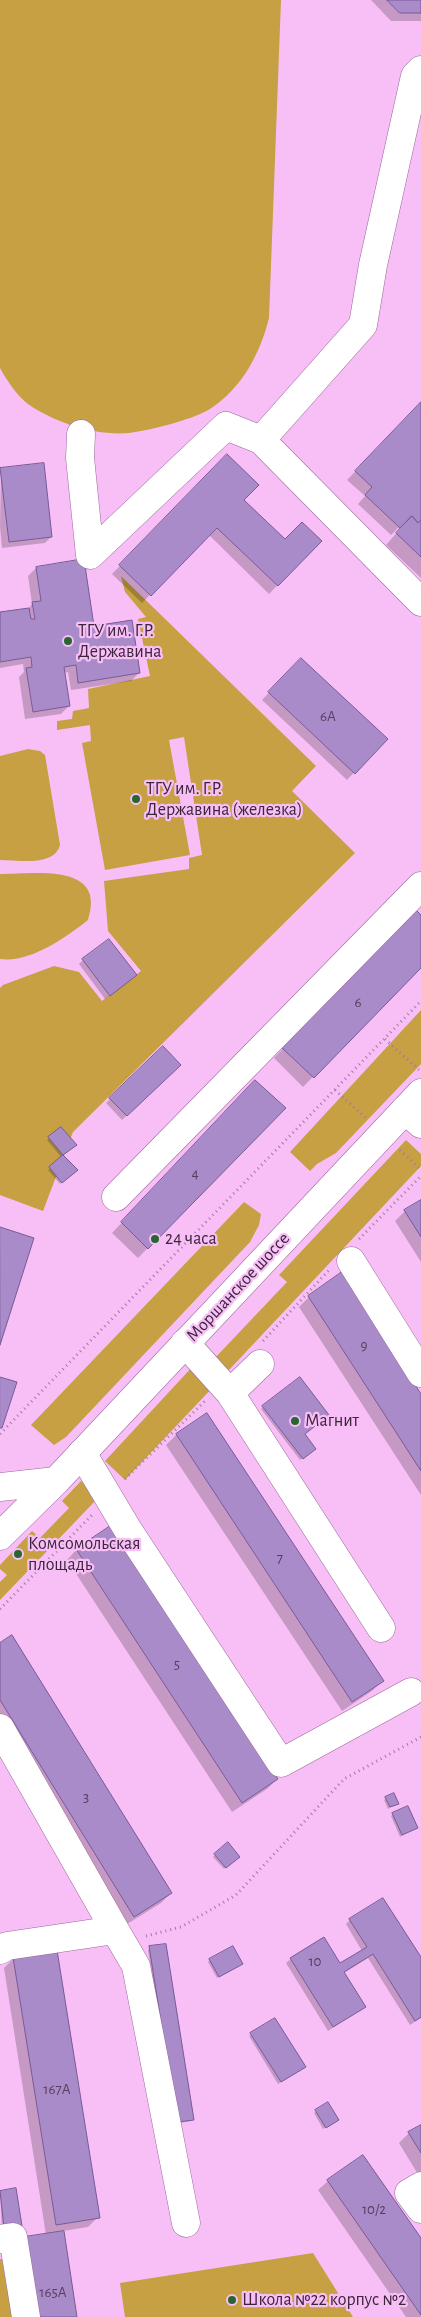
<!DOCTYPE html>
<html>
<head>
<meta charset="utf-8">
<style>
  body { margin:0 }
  canvas { display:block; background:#f7bff6 }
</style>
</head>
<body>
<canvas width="421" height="2317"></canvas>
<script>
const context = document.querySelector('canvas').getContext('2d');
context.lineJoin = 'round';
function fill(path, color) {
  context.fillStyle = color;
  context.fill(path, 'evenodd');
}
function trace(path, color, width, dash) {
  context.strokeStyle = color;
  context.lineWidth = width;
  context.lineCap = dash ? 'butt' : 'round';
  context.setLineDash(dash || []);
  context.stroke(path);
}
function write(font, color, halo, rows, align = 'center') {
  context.font = font + ' "Alegreya Sans",sans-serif';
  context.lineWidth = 4.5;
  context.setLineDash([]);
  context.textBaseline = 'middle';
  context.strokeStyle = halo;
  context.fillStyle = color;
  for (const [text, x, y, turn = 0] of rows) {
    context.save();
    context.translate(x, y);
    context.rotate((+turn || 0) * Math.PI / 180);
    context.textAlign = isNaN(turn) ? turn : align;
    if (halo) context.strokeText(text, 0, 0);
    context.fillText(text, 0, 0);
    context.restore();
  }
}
fill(new Path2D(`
  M0,0H281L269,318C260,354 242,388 210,409C198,416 184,420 171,424C157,428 143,431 129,433C96,436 55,423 28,404C17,396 6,379 0,368Z
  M121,576L316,766L292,791L355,853L73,1132L43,1211L0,1195V988L3,985L54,966L79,972L102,1001L141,971L108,931L104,881L189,869V858L202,855L184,737L169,740L190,855L105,870L82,743L91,741L90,725L57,730V721L72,719L73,711L89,708L88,689L150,676L138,619L146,617L125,592Z
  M28,749L40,751L45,755L60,845C54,867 19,860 0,860V756Z
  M0,874C34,874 107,862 88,920C65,938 30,963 0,959Z
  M421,1010V1064L336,1153L317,1164L310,1171L290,1152Z
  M406,1140L421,1154V1166L228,1371L214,1359L287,1282L279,1275Z
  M244,1202L261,1214L259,1225L250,1242L66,1437L54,1445L31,1425Z
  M194,1365L215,1385L125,1480L105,1461Z
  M81,1481L98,1498L0,1600V1582L7,1575L0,1569V1565L32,1531L40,1538L69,1508L62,1501Z
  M313,2253L353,2317H125L120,2283Z
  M0,2259H2L12,2317H0Z`), '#c6a043');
fill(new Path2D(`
  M371,0H421V21H391Z
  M421,403V578L386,545L400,529L399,527L391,535L358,504L365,496L347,480Z
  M227,456L243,500L285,541H320L269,594L209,535L142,603L112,574Z
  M1,469L51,537L45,543L2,548L0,527Z
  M36,568L139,673L131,681L71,690L68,672L64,673L69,706L61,714L25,719L19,677L24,672L23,664L0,668V614L27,610L32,604L28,576Z
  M301,659L386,739L347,780L262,700Z
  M416,912L421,917V966L303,1087L274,1058Z
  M83,960L131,980L105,999L79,964Z
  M163,1048L179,1065L122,1120L106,1103Z
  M246,1091L284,1108L138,1258L112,1233Z
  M60,1128L73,1147L62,1155L76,1170L60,1184L48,1170L62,1158L47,1140Z
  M421,1201V1262L395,1221L405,1211Z
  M342,1274L421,1396V1495L299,1307L309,1297Z
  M263,1407L313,1451L300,1460L261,1409Z
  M207,1415L382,1681L372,1691L342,1711L166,1445L176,1435Z
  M112,1527L277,1779L267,1789L232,1812L67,1560L76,1550Z
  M0,1645L171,1893L161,1903L124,1926L0,1726Z
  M386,1798L397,1803L388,1809L384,1800Z
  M393,1814L417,1827L400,1837L391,1816Z
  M228,1844L236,1859L224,1869L213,1857Z
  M350,1920L421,1959V2018L410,2025L368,1958L344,1973L364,2007L328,2031L286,1963L291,1959L340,1965L362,1951L346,1924Z
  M150,1948L193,2119L191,2121L175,2124L148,1950Z
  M14,1958L98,2217L88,2227L63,2231L76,2317L46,2235L4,1968Z
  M210,1960L239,1966L217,1978L208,1962Z
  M274,2020L302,2069L278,2084L249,2036Z
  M327,2104L335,2122L323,2129L314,2113Z
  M421,2126V2175L419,2176L399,2143L409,2133Z
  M328,2181L421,2240V2317H406L318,2190Z
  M15,2190L2,2230L0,2192Z`), '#0003');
const building = new Path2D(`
  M387,0H421V13H400Z
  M421,402V520L418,523L412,516L400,528L365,495L372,487L355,471Z
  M227,454L259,485L244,500L285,539L302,522L322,541L278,586L217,528L151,596L119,565Z
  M44,463L52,537L9,542L0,468Z
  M412,516L418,523L421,520V557L396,533Z
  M84,559L94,626L132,620L140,673L78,683L76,665L64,667L70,706L33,712L26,668L32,667L31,657L0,662V612L29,608L31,619H35L32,602L41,601L36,567Z
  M301,658L388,739L355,774L268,692Z
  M416,910L421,915V968L314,1078L282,1048Z
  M109,939L137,975L110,996L82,959Z
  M163,1046L181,1065L127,1116L109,1098Z
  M255,1080L286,1108L148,1249L121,1222Z
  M61,1127L77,1145L63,1155L48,1137Z
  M63,1155L78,1170L62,1183L49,1167Z
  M421,1200V1237L404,1210Z
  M0,1227L34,1238L0,1345Z
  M342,1272L421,1394V1471L308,1296Z
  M0,1377L17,1382L2,1428H0Z
  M300,1377L329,1415L305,1434L316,1449L303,1459L262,1406Z
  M207,1413L384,1681L352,1702L176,1434Z
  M112,1525L278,1779L242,1803L76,1549Z
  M12,1635L172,1893L134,1917L0,1700V1643Z
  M394,1793L399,1804L390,1807L385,1797Z
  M408,1806L418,1828L402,1835L392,1813Z
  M228,1842L240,1857L226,1868L214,1854Z
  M383,1898L421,1957V2017L415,2021L373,1954L344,1972L366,2007L333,2027L290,1958L324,1937L340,1963L367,1947L349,1919Z
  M166,1944L194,2120L177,2122L149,1946Z
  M233,1946L243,1964L219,1977L209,1959Z
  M57,1950L100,2218L56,2225L13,1957Z
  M275,2018L306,2067L281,2082L250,2033Z
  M328,2102L339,2120L326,2128L315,2110Z
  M421,2125V2153L408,2132Z
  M363,2155L421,2238V2315L327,2180Z
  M16,2188L22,2226L4,2228L0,2191Z
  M64,2231L77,2317H37L24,2237Z`);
fill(building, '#aa8bca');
trace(building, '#785a96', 1);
const minor = new Path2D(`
  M421,70L415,76L373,265L363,325L261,440L421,602
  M81,434L80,458L90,555L226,426L261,440
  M405,1110L421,1124
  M116,1197L421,886
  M351,1261L421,1373
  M185,1343L230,1393L381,1628
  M230,1393L260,1364
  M82,1453L128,1530L281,1763L411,1692
  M0,1728L115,1930L7,1946L0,1950
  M115,1930L136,1966L186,2223
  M421,2186L409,2193L421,2209
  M0,2239L13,2237L26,2317`);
const major = new Path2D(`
  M0,1487L56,1481
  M0,1536L56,1481L421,1093`);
trace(minor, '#9b689b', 29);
trace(major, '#9b689b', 29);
trace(new Path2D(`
  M385,1039L419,1070
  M335,1090L366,1118
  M400,1150L421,1170
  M359,1239L421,1176
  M263,1341L330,1269
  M0,1434L421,1001
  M125,1479L205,1401
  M0,1609L92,1515
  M146,1936L181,1927L236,1895L344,1779L421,1737`), '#a179a0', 3, [1, 4]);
trace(minor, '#fff', 28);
trace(major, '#fff', 28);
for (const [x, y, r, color] of [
  [68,641,5,"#266630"],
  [136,799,5,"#266630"],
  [155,1239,5,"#266630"],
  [295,1421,5,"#266630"],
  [18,1554,5,"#266630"],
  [232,2300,5,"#266630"]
]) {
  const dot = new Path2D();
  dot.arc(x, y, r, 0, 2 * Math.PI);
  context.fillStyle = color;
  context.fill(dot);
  trace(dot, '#f7bff6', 2);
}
write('15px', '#573e5f', null, [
  ["6А",328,716],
  ["6",358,1002],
  ["4",195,1173],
  ["9",364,1345],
  ["7",280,1558],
  ["5",177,1664],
  ["3",86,1797],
  ["10",315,1961],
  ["167А",57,2089],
  ["10/2",374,2209],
  ["165А",53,2292]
]);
write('18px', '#3b253b', '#f7bff6', [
  ["ТГУ им. Г.Р.",78,631],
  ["Державина",78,652],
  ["ТГУ им. Г.Р.",146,789],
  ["Державина (железка)",146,810],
  ["24 часа",165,1239],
  ["Магнит",305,1421],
  ["Комсомольская",28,1544],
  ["площадь",28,1565],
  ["Школа №22 корпус №2",242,2300]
], 'left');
write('18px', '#3b253b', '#f7bff6', [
  ["Моршанское шоссе",238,1287,-47]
]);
</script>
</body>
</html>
